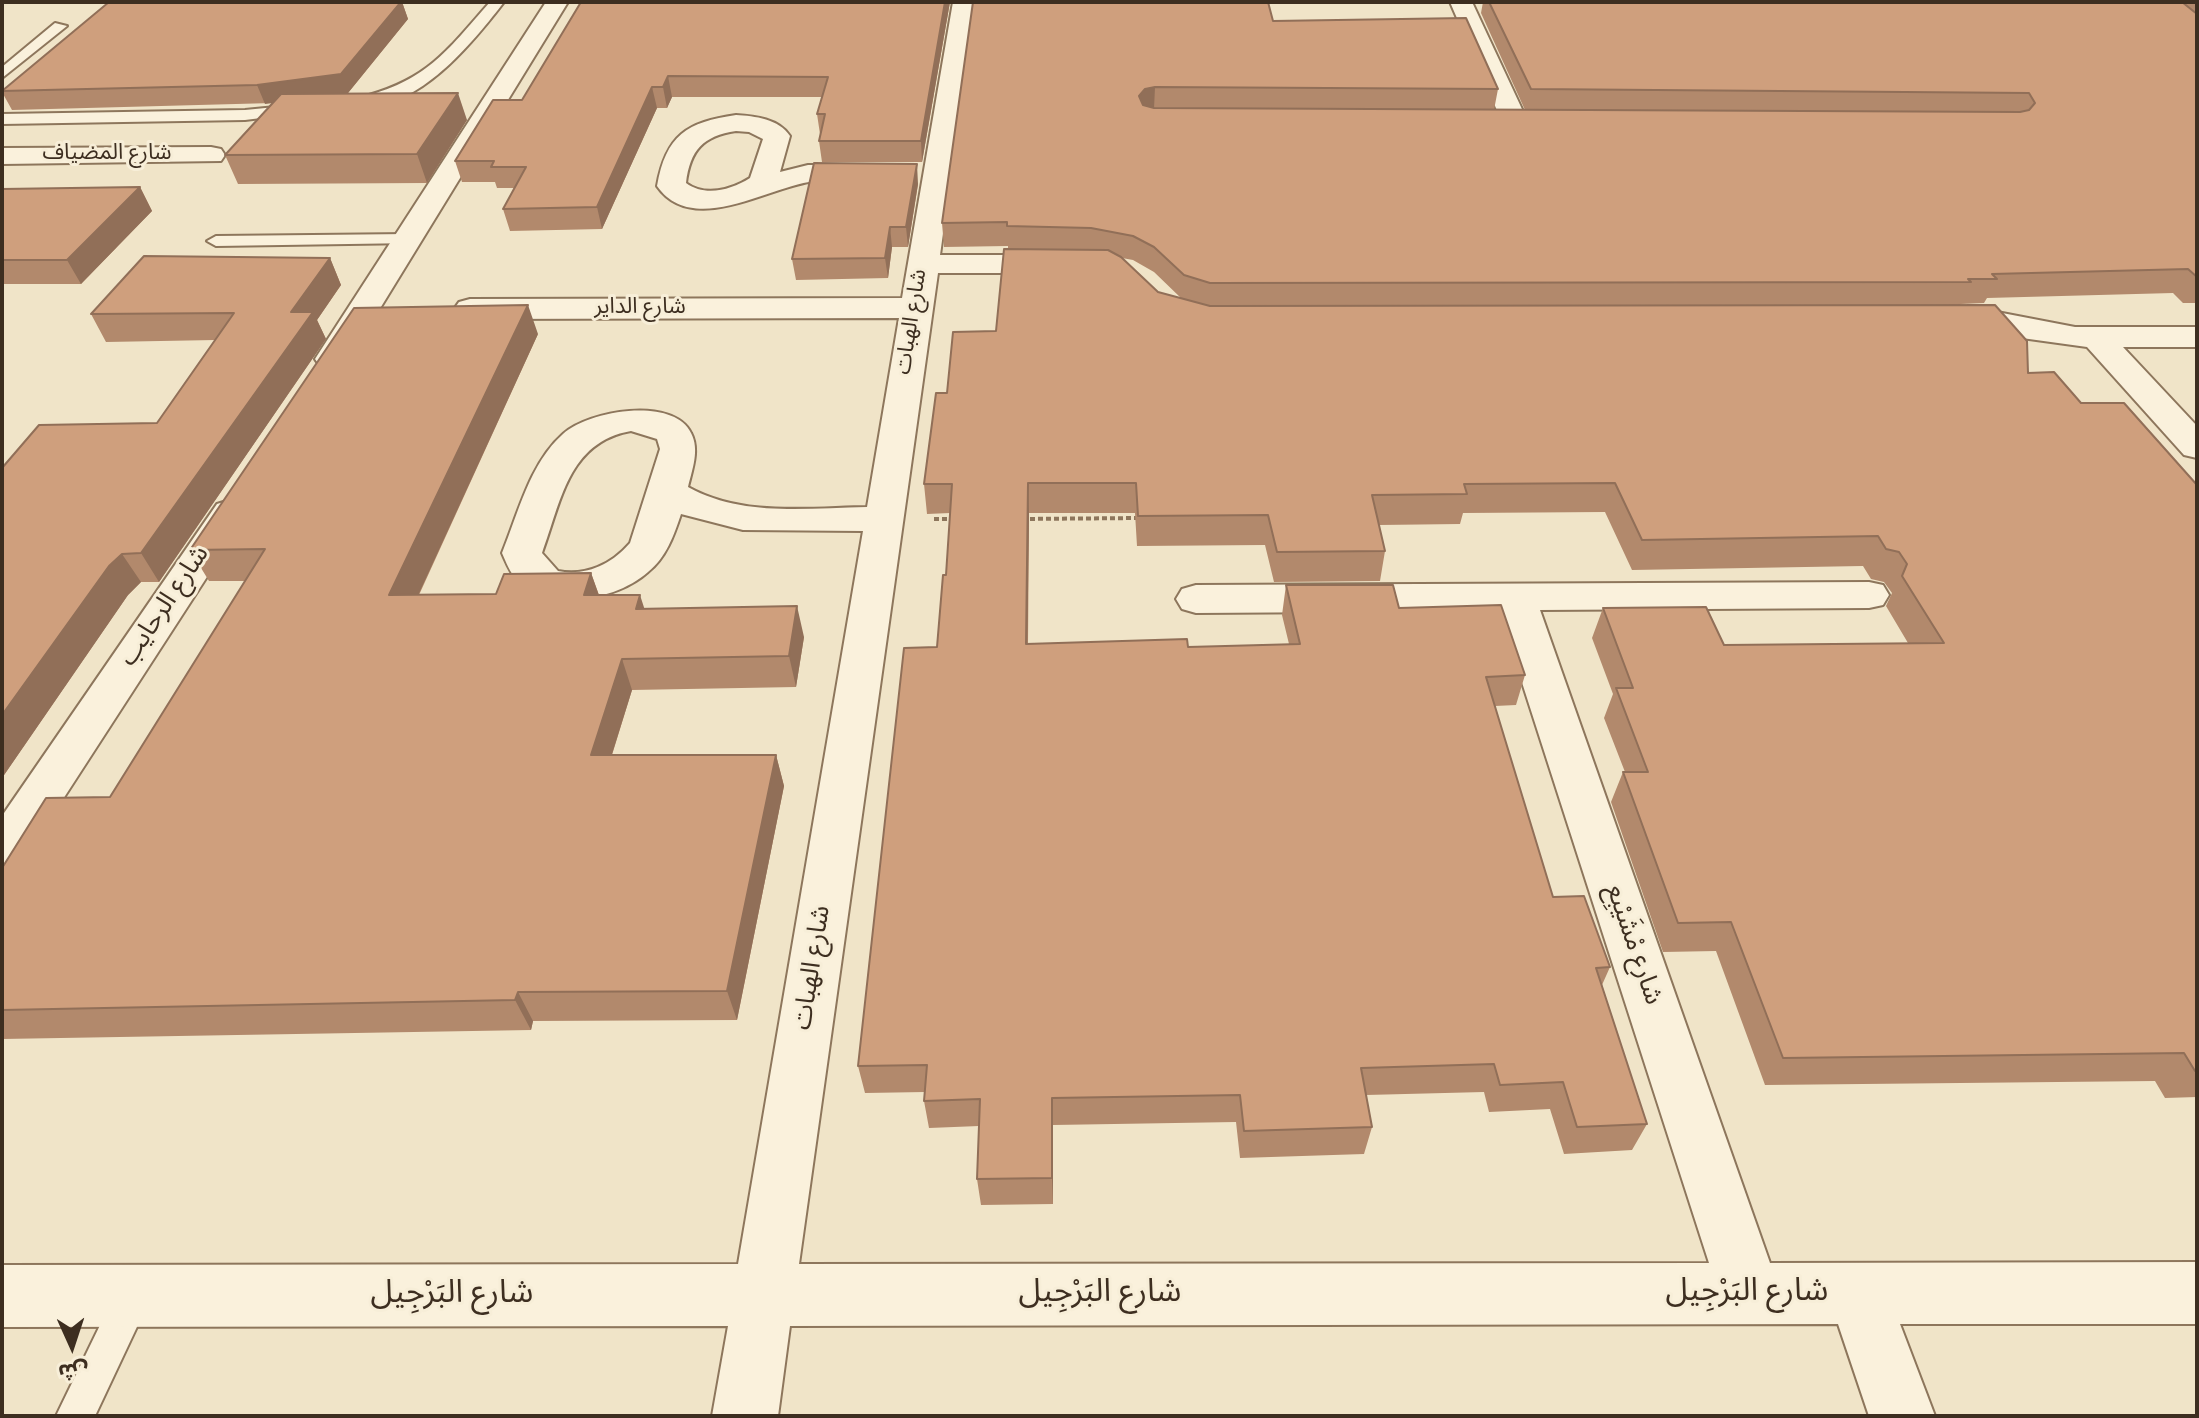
<!DOCTYPE html>
<html>
<head>
<meta charset="utf-8">
<style>
  body { margin:0 }
  #map { position:relative; width:2199px; height:1418px; overflow:hidden; background:#f0e4c8; font-family:Spectral,"Noto Sans Arabic",serif }
  canvas { display:block }
  .frame { position:absolute; inset:0; border:4px solid #3d2e20; pointer-events:none }
  .north { position:absolute; left:32px; top:1306px; width:80px; height:80px; -webkit-text-stroke:6px #f7eed8; paint-order:stroke; rotate:177deg; font-size:22px; font-weight:700; line-height:32px; text-align:center; color:#3d2e20 }
  .north::after { content:''; display:block; margin:auto; width:28px; height:36px; background:#3d2e20; clip-path:polygon(50% 0,100% 100%,50% 72%,0 100%) }
</style>
</head>
<body>
<div id="map">
<canvas width="2199" height="1418"></canvas>
<div class="frame"></div>
<div class="north">ش</div>
</div>
<script>
const context = document.querySelector('canvas').getContext('2d');
context.lineJoin = 'round';
function trace(path, color, width, dash) {
  context.strokeStyle = color;
  context.lineWidth = width;
  context.lineCap = dash ? 'butt' : 'round';
  context.setLineDash(dash || []);
  context.stroke(path);
}
function fill(path, color) {
  context.fillStyle = color;
  context.fill(path, 'evenodd');
}
function write(font, color, halo, rows, align = 'center') {
  context.font = font + ' Spectral,"Noto Sans Arabic",serif';
  context.lineWidth = 6;
  context.setLineDash([]);
  context.textBaseline = 'middle';
  context.strokeStyle = halo;
  context.fillStyle = color;
  for (const [text, x, y, turn = 0] of rows) {
    context.save();
    context.translate(x, y);
    context.rotate((+turn || 0) * Math.PI / 180);
    context.textAlign = isNaN(turn) ? turn : align;
    if (halo) context.strokeText(text, 0, 0);
    context.fillText(text, 0, 0);
    context.restore();
  }
}
const lane = new Path2D(`
  M490,2H504C474,41 415,115 358,104V98C427,81 445,53 490,2Z
  M55,23L67,26L2,78V67Z
  M296,105L301,107V113L245,120L2,124V114L245,110Z
  M409,234L418,239L415,243L216,246L207,241L216,236Z
  M133,1279L146,1284L151,1297L95,1416H56L120,1284Z`);
const street = new Path2D(`
  M546,2H568L349,359L344,366L332,369L320,366L315,359Z
  M953,2H975L940,255H1060L1071,257L1075,264L1071,271L1060,273H938L799,1264L1709,1263L1499,611L1196,613L1182,609L1176,599L1182,589L1196,585L1869,582L1883,585L1889,595L1883,605L1869,608L1540,610L1770,1263L2197,1262V1324H1900L1935,1416H1869L1838,1324L790,1326L778,1416H712L728,1326L2,1327V1265L738,1264L863,531L743,530L681,514C674,535 666,558 648,572C617,600 549,613 517,580C510,573 506,562 502,553C518,514 530,463 563,434C588,411 673,396 691,433C700,450 692,470 688,487C742,517 806,508 867,507L899,318L470,319L459,316L454,309L459,302L470,299L902,298ZM631,431L657,439L660,449L630,543C611,565 586,576 558,571L542,553C561,502 568,442 631,431Z
  M1450,2H1472L1528,122L1524,128H1506L1502,122Z
  M736,115C755,116 779,119 790,136L780,172L808,165H871L881,167L885,173L881,179L871,181C851,181 828,178 809,182C765,189 692,236 657,186C666,135 687,122 736,115ZM736,131L749,132L763,139L750,178C731,190 705,197 686,183C690,150 703,136 736,131Z
  M211,147L221,149L225,155L221,161L2,164V148Z
  M1953,310L1997,312L2075,327H2197V347H2123L2197,426V458L2184,455L2087,347L1942,327L1937,320L1942,313Z
  M230,500L243,504L249,512L19,867L2,873V816L217,504Z`);
trace(lane, '#8d765c', 4);
trace(street, '#8d765c', 4);
trace(new Path2D(`
  M934,519H956
  M1022,519L1140,518`), '#8d765c', 4, [5, 3]);
fill(lane, '#faf1dc');
fill(street, '#faf1dc');
fill(new Path2D(`
  M269,2H402L408,19L348,93L343,94L467,120L427,183L238,184L225,155L273,103L12,110L2,92V91Z
  M950,2L922,162H822L819,141L821,134H820L817,114L822,97H672L667,108H657L602,229L510,231L503,209L514,188H497L495,182H462L455,161L522,100Z
  M973,2L1273,21L1498,89L1494,110H1525L1481,13L1483,2H2197V303H2183L2173,293L1987,298L1984,303L1961,304L1960,305L2028,373L2081,403L2197,485V1097L2165,1098L2155,1081L1765,1085L1716,951L1663,952L1611,802L1623,772H1625L1604,718L1613,694L1592,638L1603,608L1724,645L1908,643L1886,606L1892,593L1884,582L1871,579L1863,566L1632,570L1605,512L1463,513L1460,524L1379,525L1385,551L1380,581L1274,582L1265,545L1137,546L1135,513H1029L1028,644L1188,647L1289,644L1282,615L1286,585L1399,608L1525,675L1516,705L1495,706L1553,897L1610,967L1602,985L1647,1124L1632,1150L1564,1154L1550,1109L1489,1112L1484,1092L1366,1095L1372,1127L1364,1154L1240,1158L1236,1122L1053,1125V1204L981,1205L977,1179L979,1126L929,1128L924,1101L925,1092L865,1093L858,1066L937,647L946,575L950,513L927,514L924,484L947,393L996,331L1008,249V246L944,247L942,223ZM1122,258L1133,260L1154,272L1182,299L1158,292Z
  M918,184L908,247H892L888,278L796,280L792,259Z
  M140,187L152,211L81,284H2V189Z
  M330,258L341,285L317,320L326,339L159,582H141L128,595L2,778V468L157,423L215,340L106,342L91,314Z
  M538,334L419,595L496,594L591,573L599,595L644,608L804,637L796,687L632,690L612,755H776L784,786L737,1020L533,1021L531,1030L2,1039V868L110,797L245,581H209L190,550Z`), '#b2896c');
fill(new Path2D(`
  M401,2H402L408,19L348,93L265,104L257,85Z
  M945,2H950L922,162L921,141Z
  M668,76L672,97L667,108L663,87Z
  M652,87L657,108L602,229L597,207Z
  M1155,87L1154,109L1144,111L1139,96L1145,89Z
  M458,93L467,120L427,183L417,154Z
  M917,164L918,184L908,247L906,227Z
  M140,187L152,211L81,284L67,260Z
  M890,227L892,247L888,278L885,258Z
  M330,258L341,285L317,320L326,339L159,582L141,553L291,312Z
  M528,305L538,334L404,626L389,595Z
  M1028,483L1029,513L1027,674L1026,644Z
  M122,554L141,582L128,595L2,778V715L109,566Z
  M591,573L602,604L584,595Z
  M640,595L650,626L636,609Z
  M797,606L804,637L796,687L789,656Z
  M622,659L632,690L602,786L591,755Z
  M776,755L784,786L737,1020L727,991Z
  M518,992L533,1021L531,1030L515,1000Z
  M1052,1098L1053,1125V1204L1052,1178Z`), '#916f58');
const building = new Path2D(`
  M109,2H251V3L401,2L341,74L257,85L2,91Z
  M581,2H945L921,141H819L825,114H817L828,77L668,76L663,87H652L597,207L503,209L526,167H491L494,161H455L493,100H522Z
  M973,2H1268L1273,21L1466,18L1498,89L1155,87L1145,89L1139,96L1143,105L1154,108L2020,112L2029,110L2035,103L2029,93L1531,89L1489,2H2182L2197,14V277L2188,269L1992,274L1997,279H1968L1971,282L1210,283L1184,275L1154,247L1133,236L1091,228L1007,226V222L942,223Z
  M458,93L417,154L225,155L281,94Z
  M814,163L917,164L906,227H890L885,258L792,259Z
  M140,187L67,260H2V189Z
  M1004,249L1108,250L1121,257L1158,292L1210,306L1995,305L2027,341L2028,373L2054,372L2081,403H2124L2197,485V1071H2195L2184,1053L1783,1058L1731,922L1678,923L1623,772H1648L1616,688H1633L1603,608L1706,607L1724,645L1944,643L1902,576L1907,564L1899,552L1886,549L1878,536L1642,540L1615,483L1464,484L1467,494L1372,495L1385,551L1277,552L1268,515L1138,516L1136,483H1028L1026,644L1187,639L1188,647L1300,644L1286,585H1393L1399,608L1501,605L1525,675L1486,677L1553,897L1584,896L1610,967L1596,968L1647,1124L1577,1127L1563,1082L1500,1085L1494,1064L1361,1068L1372,1127L1244,1131L1240,1095L1052,1098V1178L977,1179L980,1099L924,1101L927,1065L858,1066L904,648L937,647L943,575H946L952,484H924L936,393H947L953,332L996,331Z
  M144,256L330,258L291,312H313L141,553L122,554L109,566L2,715V468L39,425L157,423L234,313L91,314Z
  M528,305L389,595L496,594L504,574L591,573L584,595H640L636,609L797,606L789,656L622,659L591,755H776L727,991L518,992L515,1000L2,1010V868L46,798L110,797L265,549L190,550L354,308Z`);
fill(building, '#cf9f7d');
trace(building, '#916f58', 2);
write('22px', '#3d2e20', '#f7eed8', [
  ["شارع المضياف",107,155],
  ["شارع الداير",640,309],
  ["شارع الهبات",913,322,-81]
]);
write('26px', '#3d2e20', '#f7eed8', [
  ["شارع الرحايب",166,607,-56],
  ["شارع مْشَيْبِع",1632,945,71],
  ["شارع الهبات",814,968,-81]
]);
write('32px', '#3d2e20', '#f7eed8', [
  ["شارع البَرْجِيل",1747,1294],
  ["شارع البَرْجِيل",1100,1295],
  ["شارع البَرْجِيل",452,1296]
]);
</script>
</body>
</html>
